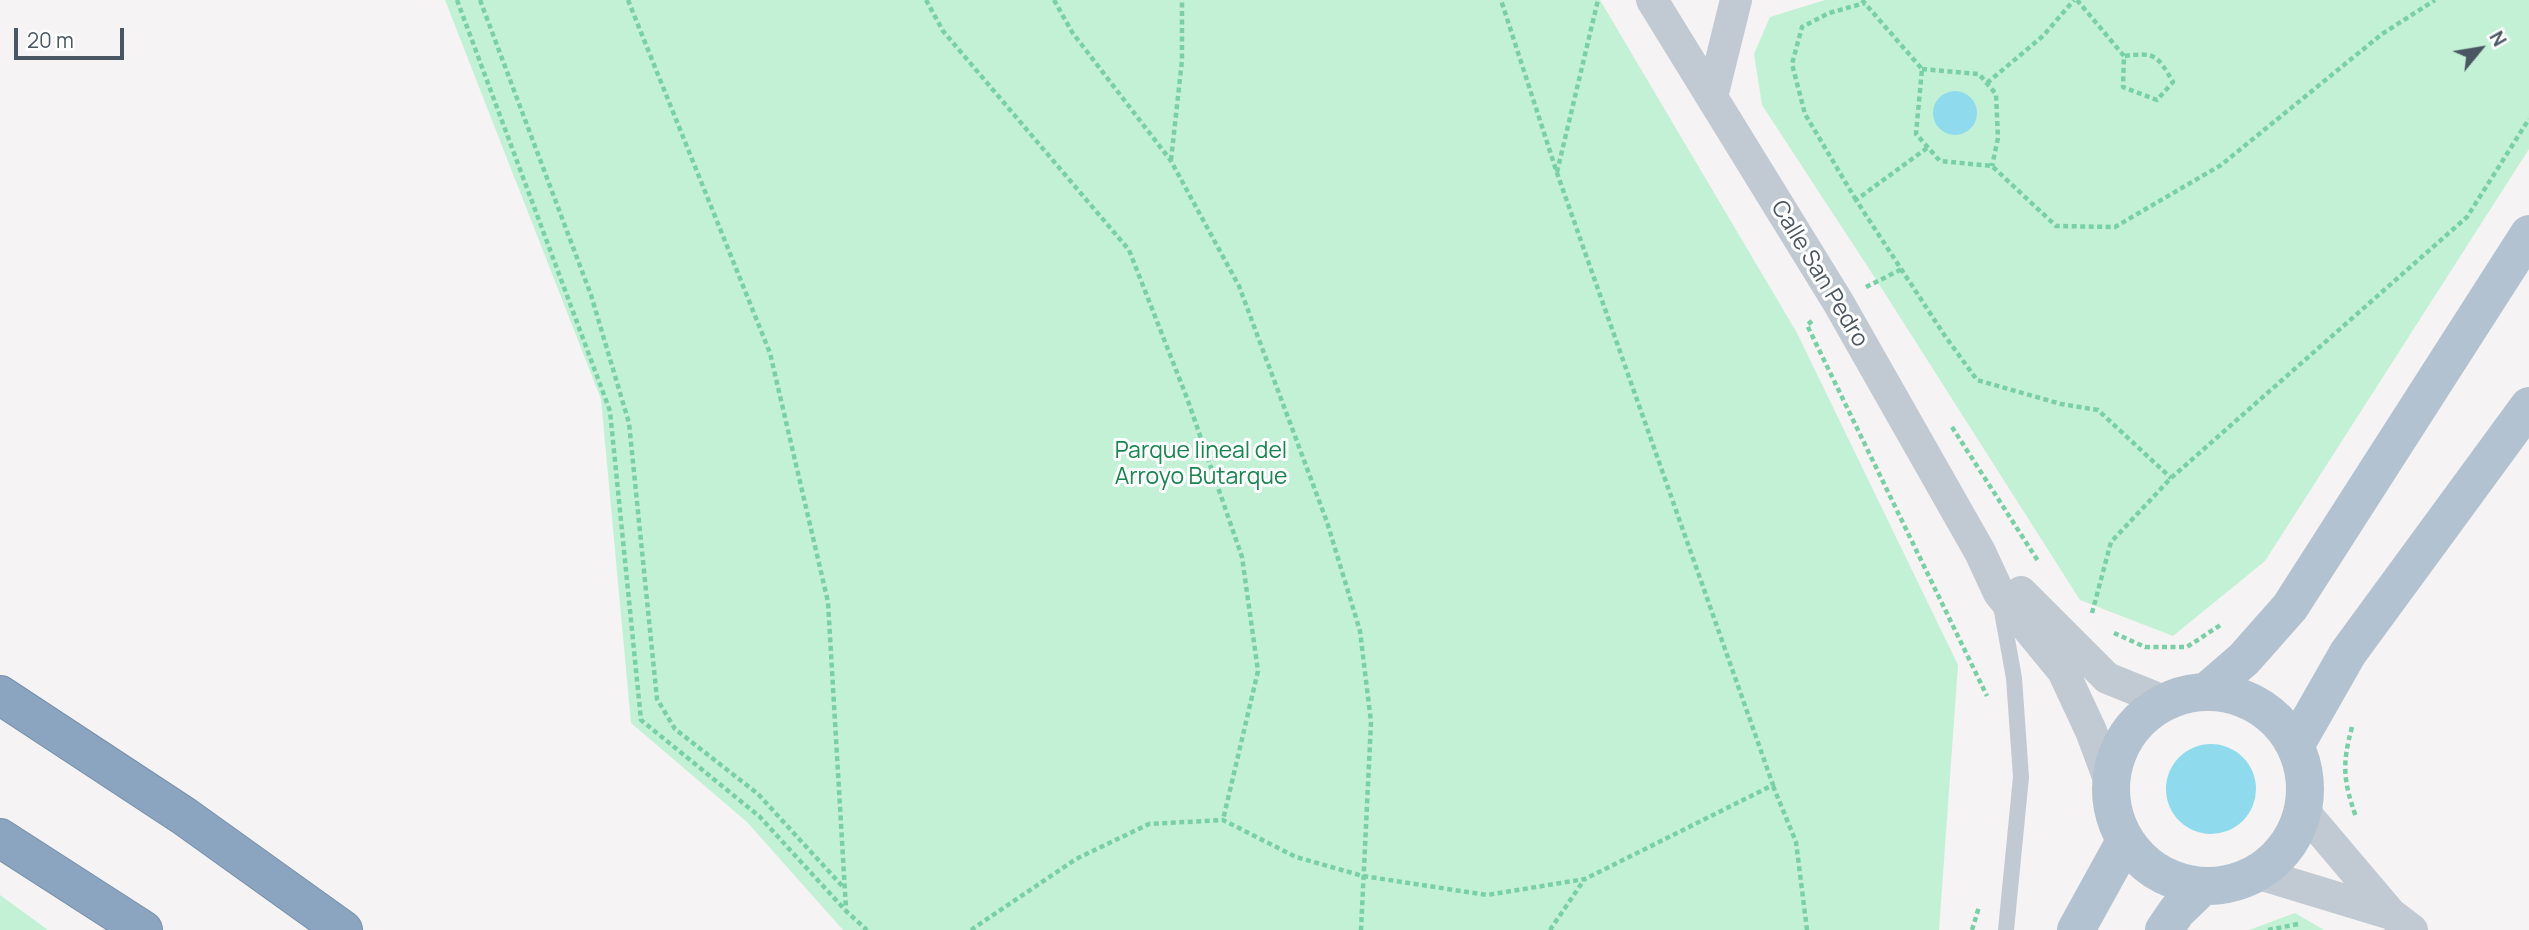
<!DOCTYPE html>
<html>
<head>
<meta charset="utf-8">
<style>
  body { margin:0 }
  #map { position:relative; width:2529px; height:930px; overflow:hidden; background:#f5f3f3; font-family:Manrope,sans-serif }
  canvas { display:block }
  .north { position:absolute; left:2445px; top:14px; width:70px; height:70px; -webkit-text-stroke:5px #fff; paint-order:stroke; rotate:60deg; font-size:19px; font-weight:700; line-height:28px; text-align:center; color:#4a5661 }
  .north::after { content:''; display:block; margin:auto; width:24px; height:32px; background:#4a5661; clip-path:polygon(50% 0,100% 100%,50% 72%,0 100%) }
  .scale { position:absolute; left:14px; top:28px; width:110px; height:32px; box-sizing:border-box; border:4px solid #4a5661; border-top:0; padding-left:9px; font-size:21px; line-height:24px; white-space:nowrap; color:#4a5661; -webkit-text-stroke:5px #fff; paint-order:stroke }
</style>
</head>
<body>
<div id="map">
<canvas width="2529" height="930"></canvas>
<div class="north">N</div>
<div class="scale">20 m</div>
</div>
<script>
const context = document.querySelector('canvas').getContext('2d');
context.lineJoin = 'round';
function fill(path, color) {
  context.fillStyle = color;
  context.fill(path, 'evenodd');
}
function trace(path, color, width, dash) {
  context.strokeStyle = color;
  context.lineWidth = width;
  context.lineCap = dash ? 'butt' : 'round';
  context.setLineDash(dash || []);
  context.stroke(path);
}
function write(font, color, halo, rows, align = 'center') {
  context.font = font + ' Manrope,sans-serif';
  context.lineWidth = 6;
  context.setLineDash([]);
  context.textBaseline = 'middle';
  context.strokeStyle = halo;
  context.fillStyle = color;
  for (const [text, x, y, turn = 0] of rows) {
    context.save();
    context.translate(x, y);
    context.rotate((+turn || 0) * Math.PI / 180);
    context.textAlign = isNaN(turn) ? turn : align;
    if (halo) context.strokeText(text, 0, 0);
    context.fillText(text, 0, 0);
    context.restore();
  }
}
fill(new Path2D(`
  M445,0H1600L1797,333L1958,665L1939,930H843L747,822L631,723L601,399Z
  M1825,0H2529V149L2265,561L2173,636L2080,600L1877,281L1762,105L1754,54L1770,17Z
  M0,895L48,930H0Z
  M2295,913L2324,930H2249Z`), '#c3f1d5');
fill(new Path2D(`
  M1933 113a22 22 0 1 1 44 0a22 22 0 1 1-44 0Z
  M2166 789a45 45 0 1 1 90 0a45 45 0 1 1-90 0Z`), '#90daee');
const motorway = new Path2D(`
  M0,695L184,816L343,930
  M0,838L143,930`);
trace(motorway, '#7690ad', 40);
trace(new Path2D(`
  M457,0L610,411L641,720L759,816L846,911L867,930
  M480,0L591,295L629,423L657,699L675,729L758,794L844,888
  M628,0L770,353L828,602L846,909
  M926,0L943,31L1129,250L1187,398L1242,557L1258,671L1223,820
  M1054,0L1072,32L1171,161L1239,286L1327,522L1360,631L1371,722L1361,930
  M1862,0L1922,69L1916,134L1940,161L1992,166L2056,226L2115,227L2221,165L2382,34L2435,0
  M2077,0L2124,56L2123,87L2157,100L2173,82C2157,55 2156,52 2124,56
  M1922,69L1979,74L1996,94L1998,138L1992,166
  M1987,83L2043,36L2074,0
  M1927,148L1856,200L1945,336L1977,380L2061,404L2098,410L2171,478
  M1171,160L1182,60V0
  M1557,172L1598,0
  M1856,200L1805,114L1792,64L1802,27L1829,13L1865,3
  M1866,287L1902,269
  M1812,321L1807,325L1987,696
  M1952,427L2038,561
  M2092,613L2111,542L2171,478L2467,217L2529,119
  M2114,633L2145,647H2187L2222,624
  M2352,727C2342,764 2343,780 2356,817
  M1773,786L1796,842L1807,930
  M971,930L1076,859L1149,824L1223,820L1296,857L1363,876L1487,895L1585,879L1773,785L1557,173L1501,0
  M1550,930L1584,880
  M1972,930L1979,907
  M2268,930L2298,924`), '#7ad0a6', 4.5, [5, 3.5]);
trace(new Path2D(`
  M2001,606L2014,678L2021,777L2006,930`), '#c1cad2', 16);
trace(new Path2D(`
  M1652,0L1838,302L1980,552L1999,593L2063,671L2091,731L2110,782
  M1712,97L1736,0
  M2021,592L2107,678L2164,701
  M2302,809L2391,914L2412,930
  M2256,873L2391,914`), '#c1cad2', 32);
trace(new Path2D(`
  M2207,691L2244,659L2290,607L2529,234
  M2111 789a97 97 0 1 1 194 0a97 97 0 1 1-194 0Z
  M2295,746L2348,653L2529,406
  M2076,930L2125,841
  M2164,930L2177,911L2203,886`), '#b3c2d1', 38);
trace(motorway, '#8ba5c1', 38);
write('23px', '#4a5661', '#fff', [
  ["Calle San Pedro",1819,274,59]
]);
write('23px', '#17864f', '#fff', [
  ["Parque lineal del",1201,452],
  ["Arroyo Butarque",1201,478]
]);
</script>
</body>
</html>
